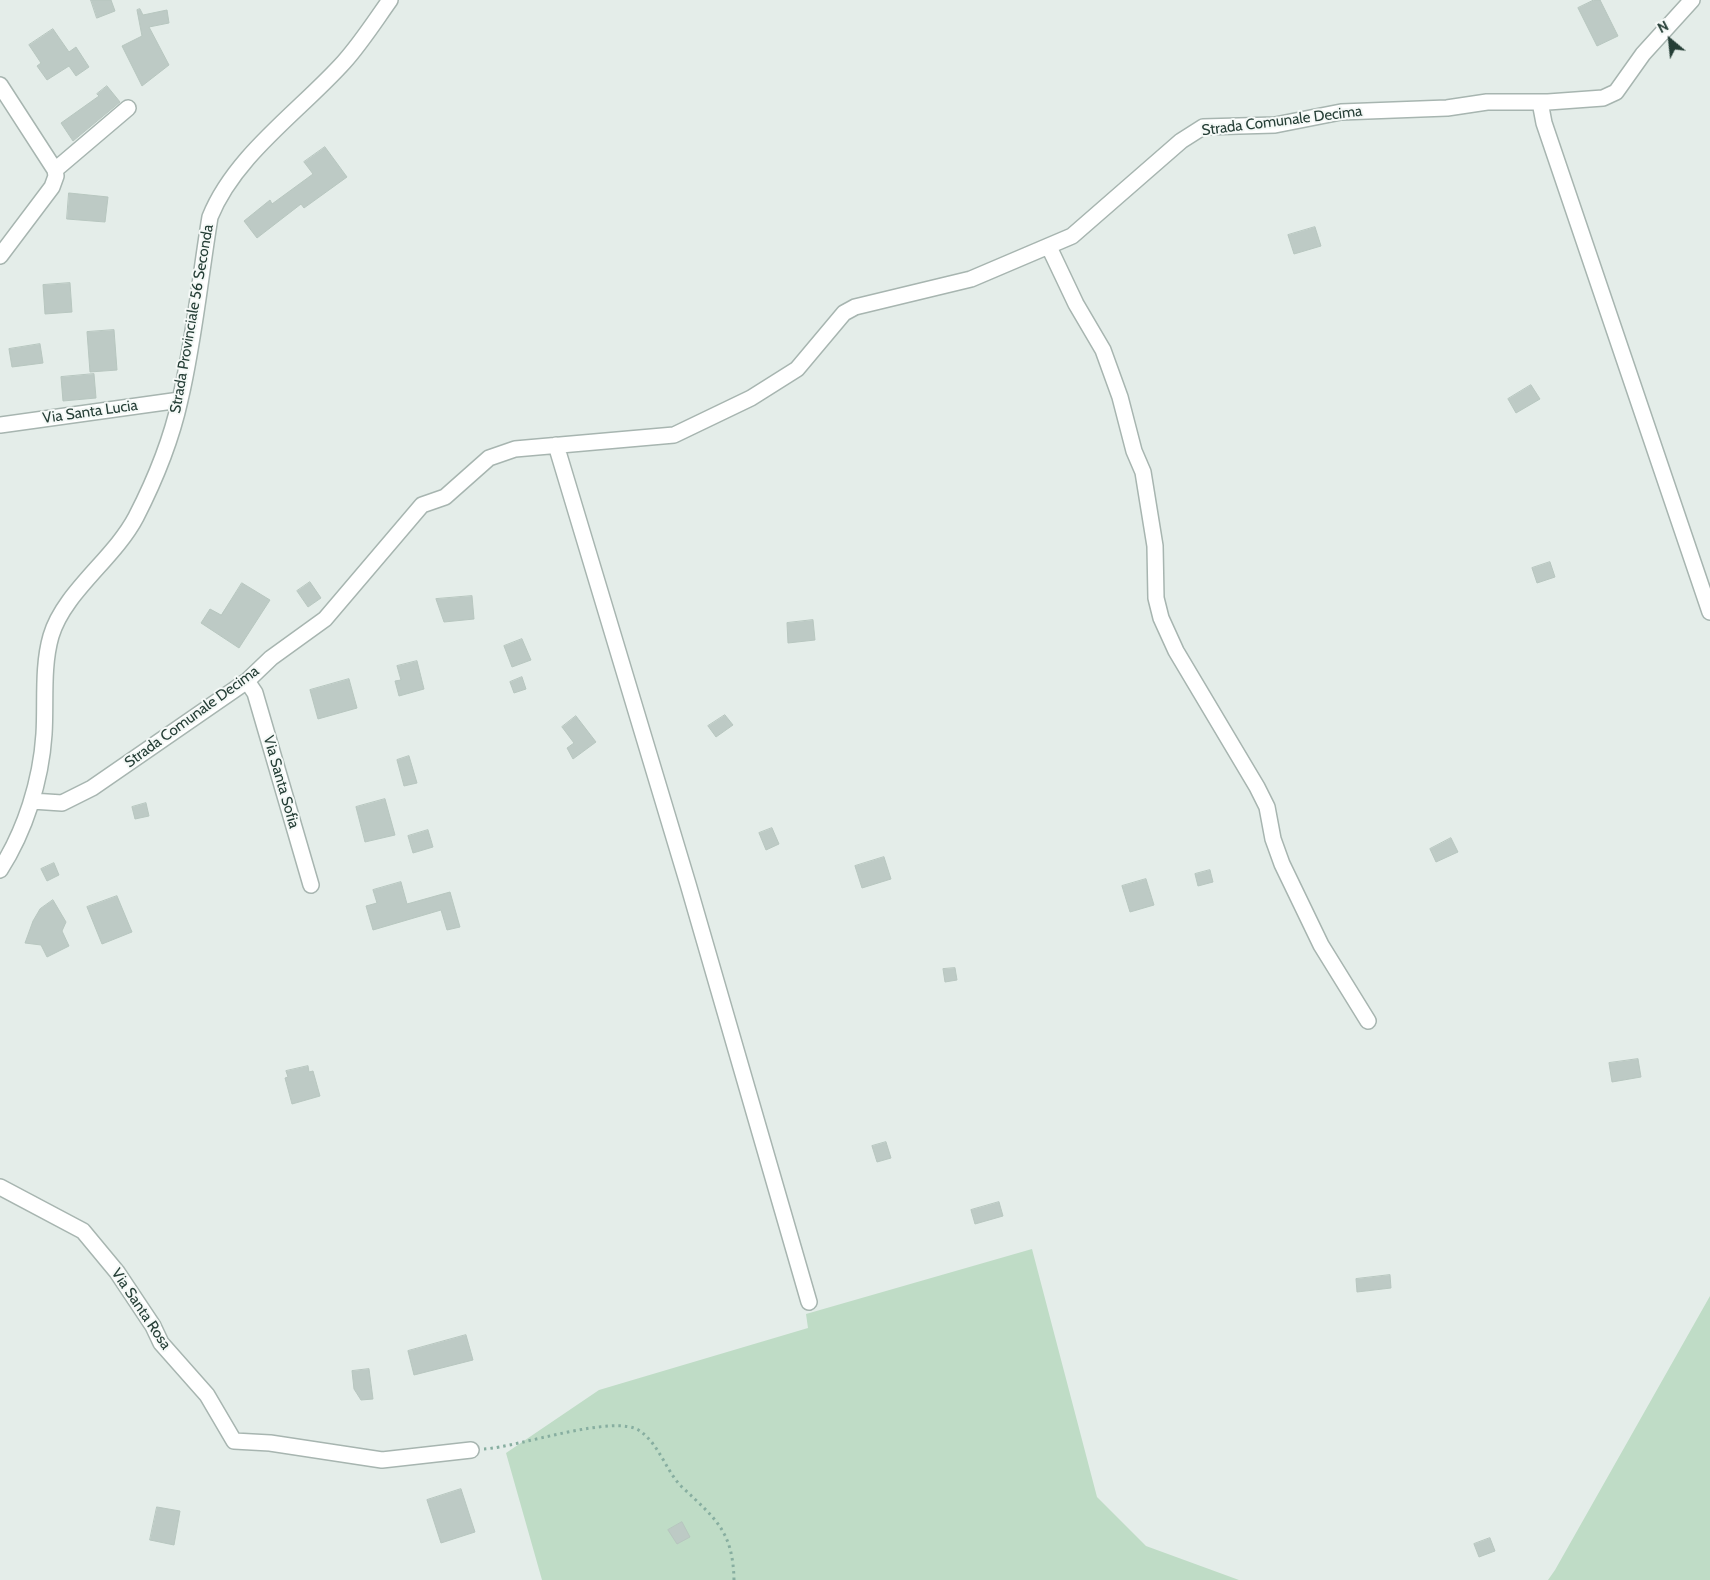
<!DOCTYPE html>
<html>
<head>
<meta charset="utf-8">
<style>
  body { margin:0 }
  #map { position:relative; width:1710px; height:1580px; overflow:hidden; background:#e4ede9; font-family:Cabin,sans-serif }
  canvas { display:block }
  .north { position:absolute; left:1645px; top:15px; width:50px; height:50px; -webkit-text-stroke:4px #f5f9f7; paint-order:stroke; rotate:332deg; font-size:14px; font-weight:700; line-height:20px; text-align:center; color:#253e36 }
  .north::after { content:''; display:block; margin:auto; width:18px; height:22px; background:#253e36; clip-path:polygon(50% 0,100% 100%,50% 72%,0 100%) }
</style>
</head>
<body>
<div id="map">
<canvas width="1710" height="1580"></canvas>
<div class="north">N</div>
</div>
<script>
const context = document.querySelector('canvas').getContext('2d');
context.lineJoin = 'round';
function fill(path, color) {
  context.fillStyle = color;
  context.fill(path, 'evenodd');
}
function trace(path, color, width, dash) {
  context.strokeStyle = color;
  context.lineWidth = width;
  context.lineCap = dash ? 'butt' : 'round';
  context.setLineDash(dash || []);
  context.stroke(path);
}
function write(font, color, halo, rows, align = 'center') {
  context.font = font + ' Cabin,sans-serif';
  context.lineWidth = 4;
  context.setLineDash([]);
  context.textBaseline = 'middle';
  context.strokeStyle = halo;
  context.fillStyle = color;
  for (const [text, x, y, turn = 0] of rows) {
    context.save();
    context.translate(x, y);
    context.rotate((+turn || 0) * Math.PI / 180);
    context.textAlign = isNaN(turn) ? turn : align;
    if (halo) context.strokeText(text, 0, 0);
    context.fillText(text, 0, 0);
    context.restore();
  }
}
fill(new Path2D(`
  M1032,1249L1097,1497L1146,1546L1239,1580H542L506,1453L599,1390L808,1328L806,1314Z
  M1710,1296V1580H1548L1555,1570Z`), '#bfdcc6');
const building = new Path2D(`
  M91,0H111L115,11L97,18Z
  M1594,0H1600L1618,36L1597,46L1578,8Z
  M140,9L143,15L167,10L169,23L149,27L169,65L142,86L122,46L142,36L137,10Z
  M53,29L69,52L76,47L89,67L76,76L69,66L47,80L37,66L41,63L29,45Z
  M107,86L120,102L73,141L61,123L99,96L97,94Z
  M325,147L347,177L304,208L301,204L257,238L244,221L270,200L272,204L313,174L304,162Z
  M69,193L108,197L105,222L67,219Z
  M1315,227L1321,246L1294,254L1288,235Z
  M70,283L72,312L45,314L43,285Z
  M114,330L117,370L90,372L87,332Z
  M40,344L43,363L12,367L9,349Z
  M94,374L96,398L63,401L61,377Z
  M1531,385L1540,399L1516,413L1508,399Z
  M1550,562L1555,577L1537,583L1532,568Z
  M310,582L321,598L308,607L297,591Z
  M242,583L270,600L239,648L201,623L210,609L221,615Z
  M472,596L474,619L444,622L436,599Z
  M813,620L815,640L788,643L787,623Z
  M522,639L531,660L512,667L504,646Z
  M417,661L424,689L399,696L395,681L401,680L397,666Z
  M522,677L526,689L514,693L510,682Z
  M349,679L357,708L318,719L310,690Z
  M725,715L733,725L716,737L708,726Z
  M576,716L596,742L573,759L567,748L574,743L562,727Z
  M409,756L417,783L404,786L397,760Z
  M385,799L395,835L365,842L356,807Z
  M146,803L149,816L135,819L132,807Z
  M772,828L779,844L766,850L759,833Z
  M428,830L433,847L413,853L408,836Z
  M1451,838L1458,852L1436,862L1430,849Z
  M884,857L891,879L862,888L855,866Z
  M54,863L59,875L47,881L41,869Z
  M1210,870L1213,882L1198,886L1195,874Z
  M1146,879L1154,905L1130,912L1122,886Z
  M401,882L407,904L450,892L460,927L447,930L441,910L373,930L366,906L377,903L373,890Z
  M117,896L132,932L102,944L87,907Z
  M53,900L66,922L62,931L69,946L47,957L41,945L25,943L33,921L40,909Z
  M955,968L957,980L945,982L943,969Z
  M1638,1059L1641,1077L1612,1082L1609,1063Z
  M308,1066L309,1072L313,1071L320,1096L292,1104L285,1078L288,1077L286,1071Z
  M886,1142L891,1158L877,1162L872,1146Z
  M999,1202L1003,1216L975,1224L971,1210Z
  M1390,1275L1391,1288L1357,1292L1356,1279Z
  M466,1335L473,1360L414,1375L408,1351Z
  M369,1369L373,1399L361,1400L354,1389L352,1371Z
  M461,1489L475,1532L441,1543L427,1500Z
  M157,1507L180,1511L174,1545L150,1540Z
  M682,1522L690,1537L677,1544L668,1530Z
  M1490,1538L1495,1551L1479,1557L1474,1544Z`);
fill(building, '#bdcac5');
trace(building, '#b7c6bf', 1);
const minor = new Path2D(`
  M0,85L55,170L56,176L52,187L0,256
  M1540,102L1544,123L1710,612
  M55,170L128,108
  M1049,247L1076,304L1103,350L1120,397L1134,451L1143,472L1155,546L1156,598L1161,618L1176,651L1257,787L1267,807L1273,839L1282,864L1321,945L1368,1021
  M0,425L180,400
  M556,445L688,884L809,1302
  M247,681L255,693L311,885
  M32,801L62,803L92,788L247,681L271,658L325,619L422,505L445,497L489,458L515,449L674,435L751,398L797,369L844,313L855,307L971,279L1072,236L1181,141L1203,127L1275,125L1341,112L1447,108L1487,102H1548L1603,98L1616,92L1643,54L1692,0
  M0,870C25,831 41,781 44,734C46,703 42,667 51,636C64,592 114,559 136,517C155,480 171,441 180,400C194,341 200,278 210,217C235,155 300,111 344,62C361,43 375,21 390,0
  M0,1187L83,1231L117,1272L153,1326L161,1343L207,1395L234,1441L270,1443L382,1460L471,1450`);
trace(minor, '#a7b5b0', 18);
trace(new Path2D(`
  M484,1449C519,1447 615,1413 640,1431C660,1445 666,1472 683,1488C716,1519 733,1532 734,1580`), '#87aea0', 3, [2.5, 4]);
trace(minor, '#fff', 15);
write('15px', '#253e36', '#f5f9f7', [
  ["Strada Comunale Decima",1282,121,-7],
  ["Strada Provinciale 56 Seconda",192,319,-80],
  ["Via Santa Lucia",90,412,-8],
  ["Strada Comunale Decima",192,717,-36],
  ["Via Santa Sofia",281,782,74],
  ["Via Santa Rosa",141,1309,56]
]);
</script>
</body>
</html>
